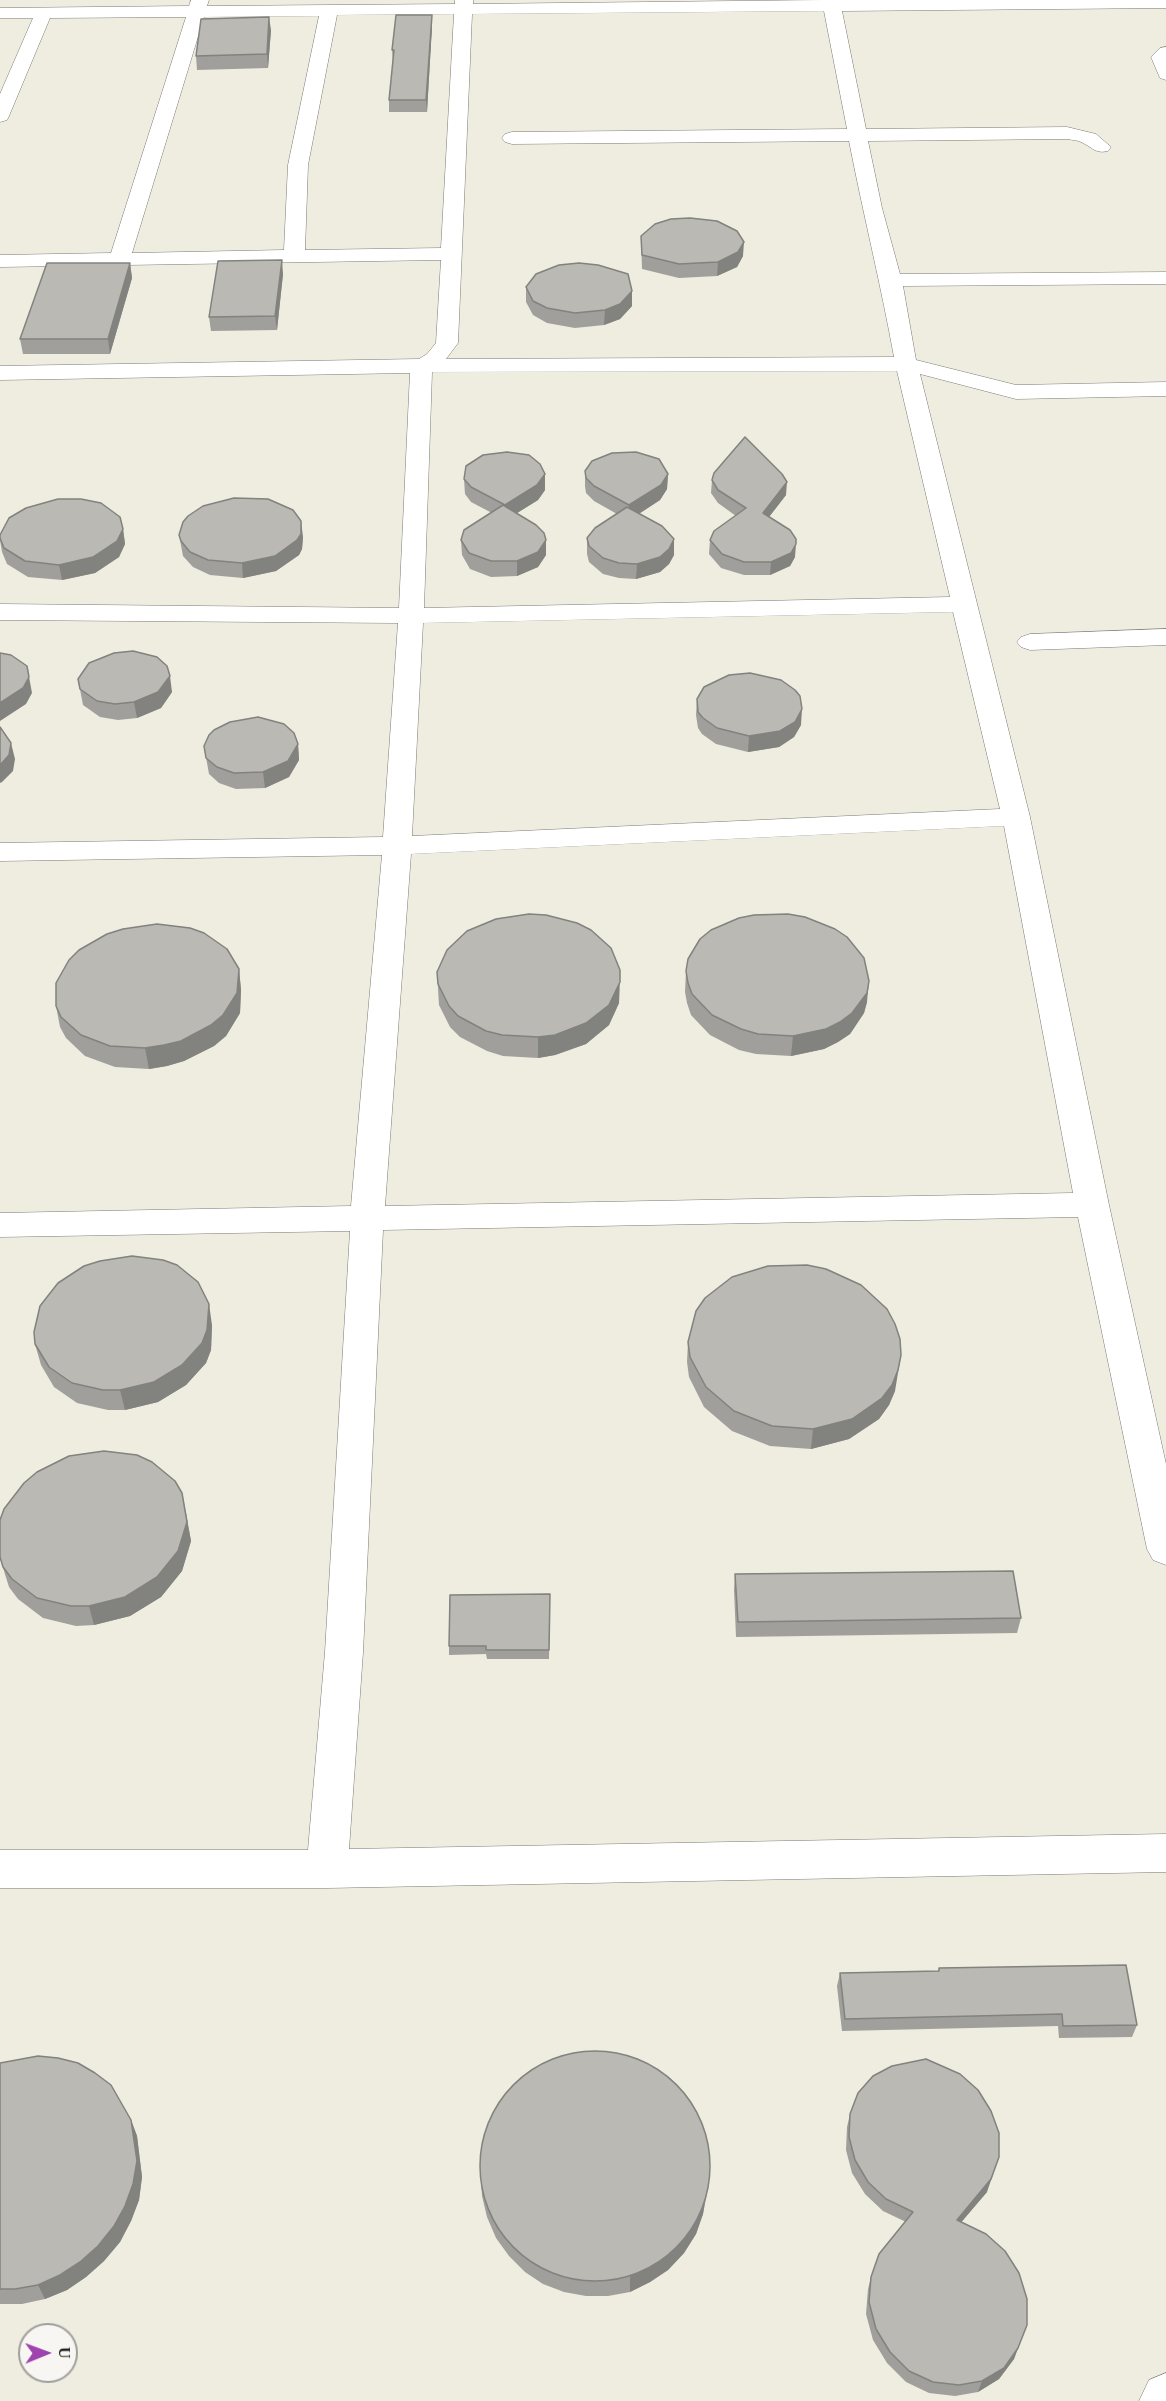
<!DOCTYPE html>
<html>
<head>
<meta charset="utf-8">
<style>
  body { margin:0 }
  #map { position:relative; width:1166px; height:2401px; overflow:hidden; background:#f7f6f2; font-family:Georgia,serif }
  canvas { display:block }
  .north { position:absolute; left:18px; top:2323px; width:60px; height:60px; box-sizing:border-box; background:#f7f6f2; border:2px solid #a09f9c; border-radius:50%; rotate:89deg; font-size:16px; font-weight:700; line-height:24px; text-align:center; color:#1e1d1c }
  .north::after { content:''; display:block; margin:auto; width:21px; height:27px; background:#9f44af; clip-path:polygon(50% 0,100% 100%,50% 72%,0 100%) }
</style>
</head>
<body>
<div id="map">
<canvas width="1166" height="2401"></canvas>
<div class="north">U</div>
</div>
<script>
const context = document.querySelector('canvas').getContext('2d');
context.lineJoin = 'round';
function fill(path, color) {
  context.fillStyle = color;
  context.fill(path, 'evenodd');
}
function trace(path, color, width, dash) {
  context.strokeStyle = color;
  context.lineWidth = width;
  context.lineCap = dash ? 'butt' : 'round';
  context.setLineDash(dash || []);
  context.stroke(path);
}
fill(new Path2D(`
  M0,0H1166V2401H0ZM30,2335H66V2371H30Z`), '#eeede0');
const minor = new Path2D(`
  M191,0H209L207,6L455,4V0H473V4L822,0H1166V8L842,11L866,129L1067,127L1096,134L1111,147L1108,151C1096,154 1093,148 1083,143C1079,140 1072,140 1067,139L868,141L882,208L900,274L1166,272V284L903,286L916,360L1016,385L1166,382V396L1016,399L920,374L1030,817L1109,1205L1166,1464V1565L1153,1560L1147,1549L1078,1217L383,1230L363,1652L349,1849L1166,1834V1872L327,1888H0V1850H308L325,1652L350,1231L0,1237V1213L351,1206L382,855L0,861V843L383,837L398,623L0,620V604L399,608L410,373L0,380V366L419,359L427,354L436,343L441,260L0,267V255L111,253L186,17L50,18L9,116L7,120L0,122V94L33,18H0V8L189,6ZM824,11L847,129L512,132L505,134L502,138L505,142L512,144L849,141C863,213 881,285 894,357L446,359L458,343L472,14ZM454,14L441,248L305,250L308,165L337,15ZM319,16L288,165L284,250L132,253L204,17ZM897,371L950,597L424,608L432,372ZM953,612L1000,809L412,836L423,623ZM1004,826L1073,1193L385,1206L411,854Z
  M1166,47V80L1160,78L1151,57L1160,48Z
  M1166,629V645L1030,650L1021,647L1017,642L1021,637L1030,634Z
  M1166,2373V2401H1139L1149,2380Z`);
trace(minor, '#7c7b77', 1);
fill(minor, '#fff');
fill(new Path2D(`
  M432,26L427,112H389V100L393,62L392,50Z
  M271,30L268,68L197,70L196,56Z
  M641,236L743,256L737,267L717,276L679,278L642,269Z
  M130,263L132,278L110,354H23L20,339Z
  M283,274L277,330L211,331L209,317Z
  M526,287L632,291V306L620,319L604,325L575,328L547,323L533,315L526,302Z
  M585,471L668,474L667,489L660,500L639,514L674,555L669,564L660,572L636,579L619,578L603,574L589,562L587,554V538L617,514L594,501L586,493L585,486Z
  M545,474V490L538,500L517,513L546,555L538,567L517,576L491,577L470,569L462,555L461,540L492,513L471,502L465,494L464,479Z
  M712,480L786,495L769,517L795,557L790,566L770,575H744L721,568L709,554L710,540L736,516L718,503L711,493Z
  M123,529L125,544L119,557L95,573L62,580L28,577L7,564L2,552L0,540V535Z
  M179,535L303,537L302,549L299,555L276,571L243,578L210,575L193,567L183,556Z
  M78,679L172,692L161,708L137,718L118,720L100,717L83,705Z
  M697,699L801,725L794,737L779,747L748,752L716,744L702,734L698,728L696,715Z
  M298,744L299,760L289,777L265,788L236,789L219,783L209,774L204,746Z
  M239,969L241,990L240,1013L226,1036L214,1046L184,1061L167,1066L149,1069L115,1067L85,1056L66,1038L60,1027L56,1006Z
  M620,970L619,1003L609,1025L586,1044L555,1055L538,1058L503,1056L487,1051L460,1037L450,1027L439,1005L437,972Z
  M686,971L867,1002L864,1013L850,1034L838,1042L824,1049L791,1056L756,1054L739,1050L710,1035L691,1015L687,1003L685,992Z
  M212,1325L211,1350L206,1363L186,1385L158,1402L125,1410H108L77,1403L54,1387L41,1365L35,1344Z
  M688,1342L895,1391L889,1405L879,1419L849,1439L811,1449L770,1446L732,1431L704,1407L689,1377L687,1362Z
  M186,1513L191,1541L182,1571L161,1597L130,1616L94,1625L76,1626L43,1618L18,1599L9,1587L0,1558Z
  M735,1574L1021,1618L1017,1633L736,1637L734,1590Z
  M550,1602L549,1659H487L486,1654L449,1655V1646Z
  M939,1968L1137,2025L1132,2037L1059,2038L1058,2026L842,2031L837,1986L840,1973L938,1971Z
  M0,2063L131,2120L137,2136L142,2177L139,2200L131,2221L120,2242L104,2261L86,2277L67,2290L45,2299L22,2304H0Z
  M850,2114L987,2192L961,2222L1018,2348L1014,2359L999,2379L978,2392L955,2396L929,2393L906,2382L887,2363L873,2340L866,2314L868,2289L871,2277L906,2222L883,2211L865,2194L852,2173L846,2150L847,2127Z
  M481,2180L707,2193L703,2214L696,2234L684,2253L668,2270L650,2282L630,2292L608,2296H586L564,2292L543,2284L525,2272L509,2256L496,2238L487,2217L482,2196Z`), '#a09f9b');
fill(new Path2D(`
  M432,15V26L427,112L426,100Z
  M269,17L271,30L268,68L267,54Z
  M744,242L743,256L737,267L717,276L718,262Z
  M282,260L283,274L277,330L275,316Z
  M130,263L132,278L110,354L108,339Z
  M632,291V306L620,319L604,325L605,310Z
  M545,474V490L538,500L506,520L505,505Z
  M668,474L667,489L660,500L629,520V505Z
  M787,482L786,495L762,526L763,513Z
  M301,521L303,537L302,549L299,555L276,571L243,578L242,563Z
  M123,529L125,544L119,557L95,573L62,580L59,565Z
  M674,539V555L669,564L660,572L636,579L637,564Z
  M546,540V555L538,567L517,576V561Z
  M796,544L795,557L790,566L770,575L771,562Z
  M27,666L32,693L26,704L0,721V703Z
  M170,676L172,692L161,708L137,718L134,702Z
  M802,709L801,725L794,737L779,747L748,752L749,736Z
  M11,743L15,759L13,771L2,782L0,783V765Z
  M298,744L299,760L289,777L265,788L263,772Z
  M239,969L241,990L240,1013L226,1036L214,1046L184,1061L167,1066L149,1069L145,1048Z
  M620,970L619,1003L609,1025L586,1044L555,1055L538,1058V1037Z
  M869,981L867,1002L864,1013L850,1034L838,1042L824,1049L791,1056L793,1036Z
  M209,1304L212,1325L211,1350L206,1363L186,1385L158,1402L125,1410L120,1390Z
  M901,1355L895,1391L889,1405L879,1419L849,1439L811,1449L813,1429Z
  M182,1493L191,1541L182,1571L161,1597L130,1616L94,1625L89,1606Z
  M131,2120L137,2136L142,2177L139,2200L131,2221L120,2242L104,2261L86,2277L67,2290L45,2299L38,2285Z
  M999,2157L987,2192L953,2232L957,2220Z
  M709,2177L703,2214L696,2234L684,2253L668,2270L650,2282L630,2292V2277Z
  M1018,2348L1014,2359L999,2379L978,2392L982,2381Z`), '#82827e');
const building = new Path2D(`
  M396,15H432L426,100H389L394,50H392Z
  M269,17L267,54L196,56L201,19Z
  M690,218L717,221L737,231L744,242L738,252L718,262L679,264L642,255L641,236L655,224L671,219Z
  M282,260L275,316L209,317L218,261Z
  M47,263H130L108,339H20Z
  M579,263L598,265L628,274L632,291L620,304L605,310L575,313L547,308L533,301L526,287L536,274L559,265Z
  M745,437L782,474L787,482L763,513L790,530L796,539V544L791,553L771,562H744L722,554L710,540L714,531L746,508L718,490L712,480L714,473Z
  M507,452L529,455L540,464L545,474L537,485L505,505L471,487L464,479L466,466L483,455Z
  M636,452L659,459L668,474L661,485L629,505L594,486L586,478L585,471L592,461L612,453Z
  M234,498L268,499L293,510L301,521V534L297,540L275,556L242,563L208,560L190,552L181,541L179,535L183,522L188,516L203,506Z
  M58,499H81L101,503L120,517L123,529L117,541L93,557L59,565L25,561L4,548L0,538V535L9,518L26,508Z
  M503,505L536,525L544,533L546,540L538,552L517,561H491L469,553L461,540L464,530Z
  M627,507L662,526L674,539L669,549L660,557L637,564L619,563L603,558L589,546L587,538L595,528Z
  M133,651L157,657L167,666L170,676L158,692L134,702L115,704L97,701L80,689L78,679L89,663L114,653Z
  M0,653L11,655L27,666L29,677L23,688L0,703Z
  M750,673L781,680L795,690L800,696L802,709L795,722L780,731L749,736L717,728L703,718L698,712L697,699L704,687L729,675Z
  M258,717L284,724L294,733L298,744L288,761L263,772L234,773L217,767L206,758L204,746L209,735L214,730L230,722Z
  M0,727L11,743L9,755L0,765Z
  M529,914L546,915L577,923L591,930L611,948L620,970V982L609,1005L586,1023L555,1035L538,1037L502,1035L486,1031L458,1016L449,1006L438,984L437,972L447,950L467,931L496,919Z
  M788,914L805,917L835,929L847,937L864,958L869,981L867,993L852,1013L840,1022L826,1029L793,1036L758,1034L741,1029L712,1015L692,994L688,983L686,971L688,959L700,939L711,930L739,918L754,915Z
  M157,924L190,928L204,933L227,949L239,969L237,993L223,1015L211,1025L181,1041L164,1045L145,1048L110,1046L81,1035L61,1017L56,1006V983L69,960L79,950L107,934L123,929Z
  M132,1256L163,1260L177,1265L198,1282L209,1304L207,1330L202,1343L182,1365L154,1382L120,1390H103L72,1383L49,1367L35,1344L34,1332L40,1306L58,1283L84,1266L100,1261Z
  M807,1265L826,1269L861,1285L887,1309L895,1324L900,1339L901,1355L898,1370L892,1385L882,1398L852,1419L813,1429L772,1426L734,1411L706,1387L690,1357L688,1342L696,1311L705,1298L732,1277L768,1266Z
  M104,1451L137,1455L152,1462L175,1481L182,1493L187,1522L178,1551L157,1577L125,1597L89,1606H71L37,1598L12,1579L3,1567L0,1557V1520L4,1509L24,1483L37,1472L69,1456Z
  M1013,1571L1021,1618L738,1622L735,1574Z
  M550,1594L549,1650H486V1646H449L450,1595Z
  M1126,1965L1137,2025L1063,2026L1062,2014L845,2019L840,1973L939,1971V1968Z
  M480 2166a115 115 0 1 1 230 0a115 115 0 1 1-230 0Z
  M38,2056L58,2058L78,2063L95,2073L111,2085L131,2120L137,2161L133,2184L125,2206L114,2226L98,2246L80,2262L60,2275L38,2285L15,2289H0V2063Z
  M926,2059L960,2074L978,2090L991,2111L999,2133V2157L991,2179L957,2220L986,2234L1005,2251L1019,2273L1027,2299V2325L1018,2348L1004,2368L982,2381L959,2385L933,2382L909,2371L890,2352L876,2329L869,2302L871,2277L879,2254L913,2212L886,2199L868,2182L855,2160L849,2137L850,2114L858,2093L873,2076L892,2066Z`);
fill(building, '#bab9b4');
trace(building, '#82827e', 1.5);
</script>
</body>
</html>
